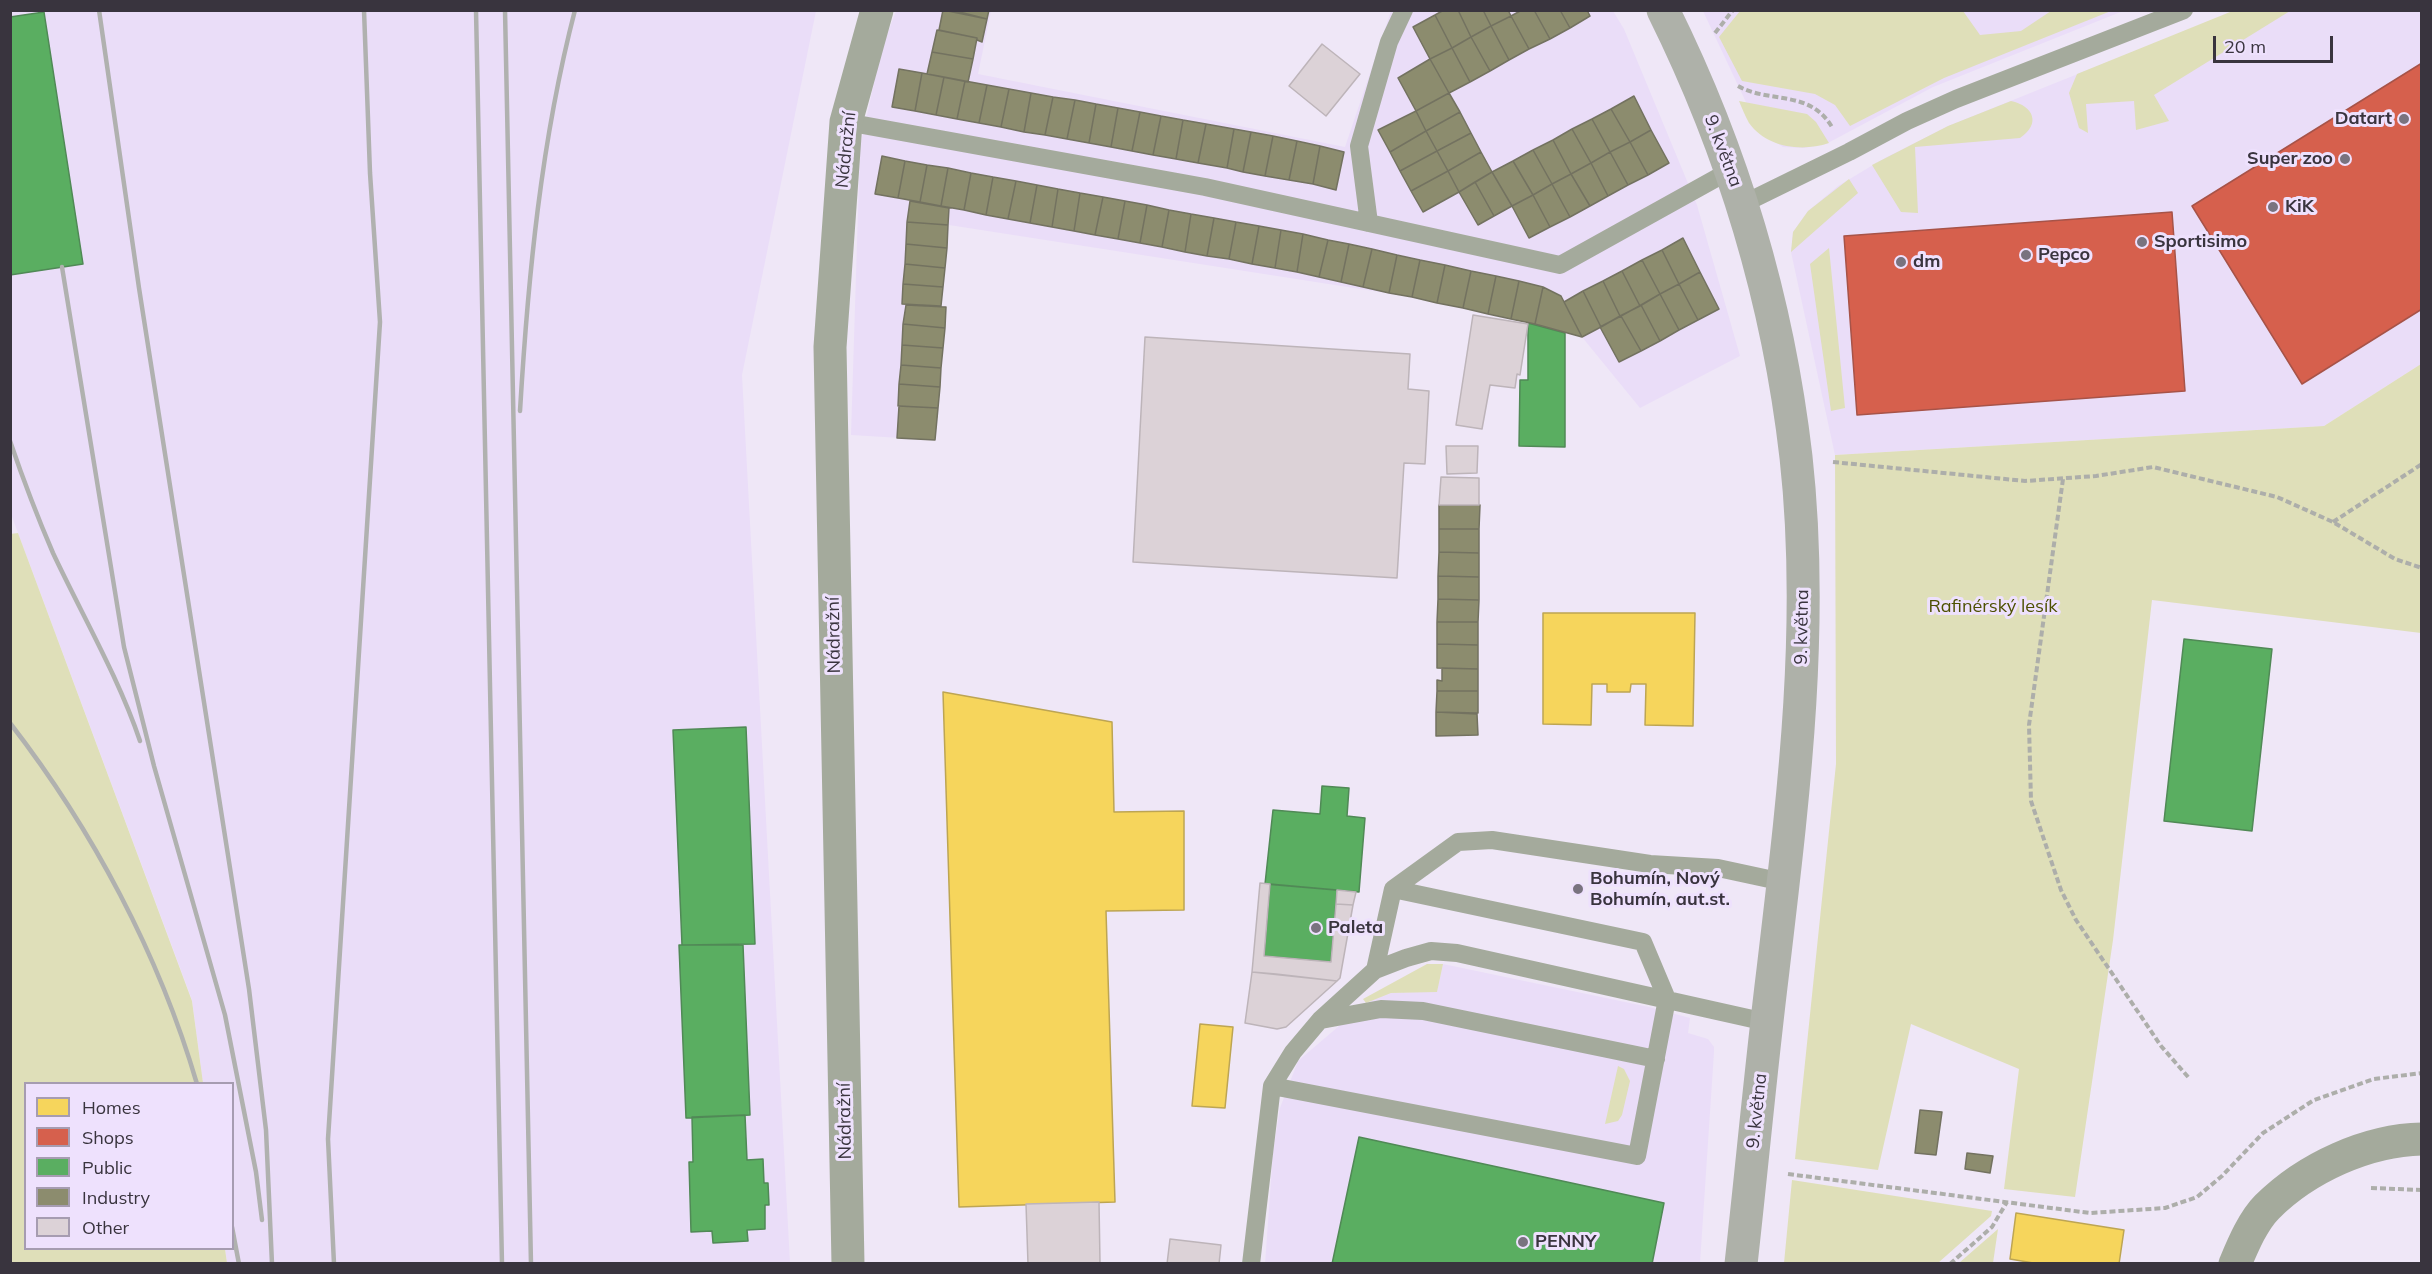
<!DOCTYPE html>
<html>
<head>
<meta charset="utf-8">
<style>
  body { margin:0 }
  #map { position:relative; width:2432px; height:1274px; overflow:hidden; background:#efe7f7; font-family:Mulish,sans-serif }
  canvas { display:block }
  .frame { position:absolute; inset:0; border:12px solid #39343e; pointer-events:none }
  .legend { position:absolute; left:24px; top:1082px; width:210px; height:168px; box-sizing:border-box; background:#eee1fd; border:2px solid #a69cb1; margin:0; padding:8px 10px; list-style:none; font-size:18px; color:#39343e }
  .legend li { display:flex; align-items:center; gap:12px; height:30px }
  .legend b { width:30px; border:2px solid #a69cb1 }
  .scale { position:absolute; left:2213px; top:36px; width:120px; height:27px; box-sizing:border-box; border:3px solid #39343e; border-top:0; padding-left:8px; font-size:18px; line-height:21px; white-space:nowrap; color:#39343e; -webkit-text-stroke:4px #eee1fd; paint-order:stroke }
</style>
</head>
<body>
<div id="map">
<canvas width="2432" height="1274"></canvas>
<div class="frame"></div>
<ul class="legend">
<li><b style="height:16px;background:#f6d55c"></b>Homes</li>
<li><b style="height:16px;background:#d6604d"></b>Shops</li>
<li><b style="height:16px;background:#5aae61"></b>Public</li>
<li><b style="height:16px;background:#8c8c6e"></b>Industry</li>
<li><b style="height:16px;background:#dcd2d7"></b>Other</li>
</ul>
<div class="scale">20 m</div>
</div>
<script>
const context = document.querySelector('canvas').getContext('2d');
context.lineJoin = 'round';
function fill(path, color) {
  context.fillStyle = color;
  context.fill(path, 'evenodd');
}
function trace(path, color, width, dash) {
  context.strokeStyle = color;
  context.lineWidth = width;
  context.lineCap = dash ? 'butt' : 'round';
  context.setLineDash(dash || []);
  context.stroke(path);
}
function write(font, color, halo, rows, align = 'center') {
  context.font = font + ' Mulish,sans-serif';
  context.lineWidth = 6;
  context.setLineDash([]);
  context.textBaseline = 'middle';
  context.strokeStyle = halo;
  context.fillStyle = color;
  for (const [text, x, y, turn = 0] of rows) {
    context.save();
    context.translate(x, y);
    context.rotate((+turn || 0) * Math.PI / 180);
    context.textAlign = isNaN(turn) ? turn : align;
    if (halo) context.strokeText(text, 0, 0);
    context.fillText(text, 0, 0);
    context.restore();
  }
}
fill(new Path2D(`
  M11,11H816L742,375L790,1263H227L225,1249L232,1248V1084L203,1083L192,1000L11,514Z
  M896,11H991L978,74L1345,147L1391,11H1613L1624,29L1697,205L1740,356L1640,408L1582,337L1535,324L1412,297L949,225L941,306L946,307L935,440L851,435L860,147L881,51Z
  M1703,11H2123L1933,87L1826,144L1804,148L1783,147L1760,132Z
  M2235,11H2421V364L2324,426L1835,455L1791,252L1793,232L1808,211L1838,186L1883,159L1948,126Z
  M1443,964L1649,1007L1690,1018L1688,1033L1708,1039L1714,1047V1052L1700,1263L1265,1264L1273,1152L1280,1108L1298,1061L1366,1003L1391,993L1437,991Z`), '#eaddf8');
fill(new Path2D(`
  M2235,10L2290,11L2154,95L2169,121L2136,130L2134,101L2086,104L2088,133L2079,128L2069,93L2077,74Z
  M1740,11H1963L1980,35L2021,31L2051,11H2111L1944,78L1850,126L1835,105L1815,94L1742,81L1719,37Z
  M1739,101L1807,114L1816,122L1829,143C1802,152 1767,148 1749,123C1745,116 1742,108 1739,101Z
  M2011,101C2034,106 2041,124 2020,138L1915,147L1918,213L1901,212L1872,165L1948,126Z
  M1849,179L1858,193L1791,252L1793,232L1808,211Z
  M1829,248L1845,408L1831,411L1810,264Z
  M2421,364V633L2152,600L2113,940L2075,1197L2004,1189L2019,1069L1911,1024L1878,1170L1795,1159L1836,764L1835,455L2324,426Z
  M18,533L192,1001L203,1083L26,1084V1248L225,1249L227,1263H11L10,534Z
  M1427,964H1443L1437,992L1391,993L1366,1003L1363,999Z
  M1618,1066L1624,1069L1630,1081L1622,1115L1618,1121L1605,1124Z
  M1792,1180L1992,1211L1991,1216L1938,1263H1784Z
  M1998,1229L1993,1263H1959Z`), '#dfdfb9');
const homes = new Path2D(`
  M1543,613H1695L1693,726L1645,725L1646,684H1631L1630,692H1607V684H1592L1591,725L1543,724Z
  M943,692L1112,722L1114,812L1184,811V910L1106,911L1115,1202L959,1207Z
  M1200,1024L1233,1027L1225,1108L1192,1106Z
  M2016,1213L2124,1230L2119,1264H2039L2010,1259Z`);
fill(homes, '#f6d55c');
trace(homes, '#bda553', 1.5);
const shops = new Path2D(`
  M2422,63V309L2302,384L2192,206Z
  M2172,212L2185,391L1857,415L1844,236Z`);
fill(shops, '#d6604d');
trace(shops, '#a75348', 1.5);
const public = new Path2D(`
  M44,12L83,264L10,275V17Z
  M1528,323L1565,333V447L1519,446L1520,380H1528Z
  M2184,639L2272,649L2252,831L2164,821Z
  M746,727L755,944L682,945L673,730Z
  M1322,786L1349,788L1347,816L1365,818L1359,892L1265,884L1273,810L1320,814Z
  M1270,884L1337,890L1331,962L1264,956Z
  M679,945H743L750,1115L686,1118Z
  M745,1115L747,1160L763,1159L764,1183H768L769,1205H765V1229L747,1230L748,1241L713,1243L712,1231L691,1232L689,1162H693L692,1117Z
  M1359,1137L1664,1203L1652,1264H1332Z`);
fill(public, '#5aae61');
trace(public, '#508956', 1.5);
const industry = new Path2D(`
  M943,10L987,19L982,42L977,40V38L939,30Z
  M952,10H989L987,19Z
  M1444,10H1458L1471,37L1452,48L1435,15Z
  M1458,10H1483L1491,26L1471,37Z
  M1483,10H1508L1511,16L1491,26Z
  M1522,10H1534L1550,39L1529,49L1511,16Z
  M1534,10H1560L1570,28L1550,39Z
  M1560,10H1587L1590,16L1570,28Z
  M1435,15L1452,48L1430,59L1413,27Z
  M1511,16L1529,49L1509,60L1491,26Z
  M1491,26L1509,60L1490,71L1471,37Z
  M937,30L977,38L973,59L932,52Z
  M1471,37L1490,71L1470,82L1452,48Z
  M1452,48L1470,82L1449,93L1430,59Z
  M932,52L973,59L968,82L927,74Z
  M1430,59L1449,93L1416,111L1398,78Z
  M899,69L922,73L915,111L892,107Z
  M922,73L944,77L936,115L915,111Z
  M944,77L965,81L957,119L936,115Z
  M965,81L987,85L979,123L957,119Z
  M987,85L1009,89L1001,127L979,123Z
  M1009,89L1031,93L1024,132L1001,127Z
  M1031,93L1053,97L1045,135L1024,132Z
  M1449,93L1460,112L1426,131L1416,111Z
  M1634,96L1651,130L1630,142L1611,109Z
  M1053,97L1075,100L1067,139L1045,135Z
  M1075,100L1096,104L1089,143L1067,139Z
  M1096,104L1118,108L1111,147L1089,143Z
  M1118,108L1140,112L1132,151L1111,147Z
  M1611,109L1630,142L1610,152L1592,119Z
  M1416,111L1426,131L1390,152L1378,130Z
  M1140,112L1161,116L1153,155L1132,151Z
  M1460,112L1471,133L1437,151L1426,131Z
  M1161,116L1183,120L1176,159L1153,155Z
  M1592,119L1610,152L1591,163L1572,129Z
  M1183,120L1206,124L1198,163L1176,159Z
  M1206,124L1234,129L1227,168L1198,163Z
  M1234,129L1251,132L1243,172L1227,168Z
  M1572,129L1591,163L1571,174L1553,140Z
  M1651,130L1669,163L1648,175L1630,142Z
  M1426,131L1437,151L1400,171L1390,152Z
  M1251,132L1273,136L1265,176L1243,172Z
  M1471,133L1481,152L1448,171L1437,151Z
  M1273,136L1297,141L1289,180L1265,176Z
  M1553,140L1571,174L1552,184L1533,150Z
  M1297,141L1320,146L1313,184L1289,180Z
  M1630,142L1648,175L1628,185L1610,152Z
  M1320,146L1344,152L1336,190L1313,184Z
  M1533,150L1552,184L1533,195L1513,161Z
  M1437,151L1448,171L1411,191L1400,171Z
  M1481,152L1492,172L1459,192L1448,171Z
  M1610,152L1628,185L1608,196L1591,163Z
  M882,156L905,161L898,198L875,194Z
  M905,161L927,165L920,202L898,198Z
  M1513,161L1533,195L1512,206L1492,172Z
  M1591,163L1608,196L1590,206L1571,174Z
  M927,165L948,168L941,206L920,202Z
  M948,168L971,173L964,210L941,206Z
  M1448,171L1459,192L1423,212L1411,191Z
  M1492,172L1512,206L1494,216L1475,182Z
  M971,173L993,177L986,215L964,210Z
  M1571,174L1590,206L1570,217L1552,184Z
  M993,177L1016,181L1008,219L986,215Z
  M1016,181L1037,185L1030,223L1008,219Z
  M1475,182L1494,216L1478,225L1459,192Z
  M1552,184L1570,217L1550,227L1533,195Z
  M1037,185L1058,189L1052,227L1030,223Z
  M1058,189L1080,193L1074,231L1052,227Z
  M1080,193L1103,197L1095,235L1074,231Z
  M1533,195L1550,227L1529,238L1512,206Z
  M1103,197L1125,201L1118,239L1095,235Z
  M910,201L949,208L948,225L907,222Z
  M1125,201L1147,205L1140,243L1118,239Z
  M1147,205L1169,210L1162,247L1140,243Z
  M1169,210L1191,214L1185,252L1162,247Z
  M1191,214L1214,218L1207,256L1185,252Z
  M1214,218L1236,222L1229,259L1207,256Z
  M907,222L948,225L947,248L906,244Z
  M1236,222L1259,226L1252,264L1229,259Z
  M1259,226L1281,230L1275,268L1252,264Z
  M1281,230L1303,234L1297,272L1275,268Z
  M1303,234L1328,240L1319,277L1297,272Z
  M1683,238L1700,272L1679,284L1662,250Z
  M1328,240L1349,244L1341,282L1319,277Z
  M906,244L947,248L945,268L905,264Z
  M1349,244L1372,249L1363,287L1341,282Z
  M1372,249L1397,255L1389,293L1363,287Z
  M1662,250L1679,284L1660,294L1642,260Z
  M1397,255L1420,260L1412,297L1389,293Z
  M1420,260L1445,265L1437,303L1412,297Z
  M1642,260L1660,294L1640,306L1622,271Z
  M905,264L945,268L943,287L903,284Z
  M1445,265L1471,271L1463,308L1437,303Z
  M1471,271L1496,276L1488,314L1463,308Z
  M1622,271L1640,306L1620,316L1603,281Z
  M1700,272L1719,309L1698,320L1679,284Z
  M1496,276L1519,281L1511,319L1488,314Z
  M1519,281L1543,287L1535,324L1511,319Z
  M1603,281L1620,316L1601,327L1583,291Z
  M903,284L943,287L941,306L902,304Z
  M1679,284L1698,320L1679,330L1660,294Z
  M1543,287L1561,296L1582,337L1535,324Z
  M1583,291L1601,327L1582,337L1564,302Z
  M1660,294L1679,330L1660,341L1641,305Z
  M906,305L946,307L945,328L903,324Z
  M1641,305L1660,341L1641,351L1621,316Z
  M1621,316L1641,351L1619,362L1600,327Z
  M903,324L945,328L943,348L902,345Z
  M902,345L943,348L941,368L901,365Z
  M901,365L941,368L940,387L899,384Z
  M899,384L940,387L938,408L898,406Z
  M899,406L938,408L935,440L897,438Z
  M1439,505H1480L1479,529H1439Z
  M1439,529H1479V553L1439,552Z
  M1439,552L1479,553V577L1438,576Z
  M1438,576L1479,577V600L1438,599Z
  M1438,599L1479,600L1478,622H1437Z
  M1437,622H1478V645L1437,644Z
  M1437,644L1478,645V669L1437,668Z
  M1442,668L1478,669V691H1437V680L1442,681Z
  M1437,691H1478V713L1436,712Z
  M1436,712L1477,714L1478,735L1436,736Z
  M1920,1110L1942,1112L1936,1155L1915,1153Z
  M1967,1153L1993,1156L1990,1173L1965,1169Z`);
fill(industry, '#8c8c6e');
trace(industry, '#737260', 1.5);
const building = new Path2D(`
  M1322,44L1360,74L1326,116L1289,86Z
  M1473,315L1528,324L1520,375L1517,374L1515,388L1490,385L1482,429L1456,425Z
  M1145,337L1410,354L1408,389L1429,391L1425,464L1404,463L1397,578L1133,562Z
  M1446,446H1478L1477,473L1447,474Z
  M1441,477L1479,478V505H1439Z
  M1260,883L1270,884L1264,956L1331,962L1336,904L1353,905L1340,978L1337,981L1252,972Z
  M1337,890L1356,892L1353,905L1336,904Z
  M1252,972L1276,974L1337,981L1286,1027L1277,1029L1245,1023Z
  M1099,1202L1100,1263L1028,1264L1026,1204Z
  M1170,1239L1221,1245L1219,1264H1167Z`);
fill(building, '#dcd2d7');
trace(building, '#bdb4b9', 1.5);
trace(new Path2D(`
  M1715,33L1733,10
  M1738,86C1770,104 1809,89 1832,127
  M1833,462L2025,481L2096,476L2153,467L2277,497L2333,522L2395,559L2422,568
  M2063,479L2029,725L2031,801L2061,890L2076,920L2161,1046L2189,1078
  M2333,522L2422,464
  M1788,1174L2090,1213L2165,1208L2197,1197L2222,1176L2263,1133L2314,1100L2374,1079L2422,1073
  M2371,1188L2422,1190
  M1950,1264L1992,1227L2007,1202`), '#adaeaa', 4, [6, 3]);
trace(new Path2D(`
  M846,122L1205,187L1560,265L1731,170
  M1743,204L1849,152L1907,121L1956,99L2184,10
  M1369,223L1359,146L1389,42L1404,10
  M1375,970L1393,889L1458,842L1492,840L1650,864L1718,868L1783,882
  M1321,1020L1381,1009L1423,1011L1656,1059
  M1272,1086L1637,1156L1667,999L1643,942L1393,889
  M1251,1264L1272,1086L1293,1052L1320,1020L1375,970L1406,958L1431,951L1457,953L1766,1022`), '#a4aa9c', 18);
trace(new Path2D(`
  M848,1264L830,347L846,122L877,10
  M2235,1264C2243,1245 2253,1221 2267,1207C2306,1168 2367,1140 2422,1139`), '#a4aa9c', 33);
trace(new Path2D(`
  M1663,10C1733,151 1778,301 1796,457C1815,628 1793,800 1773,970C1761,1067 1752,1166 1741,1264`), '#aeb1a9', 33);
trace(new Path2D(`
  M99,10L139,288L249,989L266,1130L272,1264
  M476,10L502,1264
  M505,10L531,1264
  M62,267L124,647L154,766L225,1015L256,1172L262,1220
  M520,411C528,277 541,141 575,10
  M10,441C23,479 37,516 53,553C82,615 118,676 140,741
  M10,723C92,829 159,954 197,1084
  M232,1227L239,1264
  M334,1264L328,1139L380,322L370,173L364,10`), '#b0b1af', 4.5);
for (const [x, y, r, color] of [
  [2404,119,6,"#79737f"],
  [2345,159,6,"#79737f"],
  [2273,207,6,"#79737f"],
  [2142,242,6,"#79737f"],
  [2026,255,6,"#79737f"],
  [1901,262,6,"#79737f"],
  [1578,889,6,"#79737f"],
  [1316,928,6,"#79737f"],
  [1523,1242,6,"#79737f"]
]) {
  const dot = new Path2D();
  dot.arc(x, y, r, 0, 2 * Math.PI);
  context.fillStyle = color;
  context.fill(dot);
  trace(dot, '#eee1fd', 2);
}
write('bold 18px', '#39343e', '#eee1fd', [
  ["Datart",2392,119,"right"],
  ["Super zoo",2333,159,"right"],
  ["KiK",2285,207],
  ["Sportisimo",2154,242],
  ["Pepco",2038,255],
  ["dm",1913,262],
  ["Bohumín, Nový",1590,879],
  ["Bohumín, aut.st.",1590,900],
  ["Paleta",1328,928],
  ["PENNY",1535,1242]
], 'left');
write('18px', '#39343e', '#eee1fd', [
  ["Nádražní",846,150,-84],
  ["9. května",1723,151,69],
  ["9. května",1802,627,-89],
  ["Nádražní",834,635,-91],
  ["9. května",1757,1111,-84],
  ["Nádražní",845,1121,-91]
]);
write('18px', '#4d5002', '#eee1fd', [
  ["Rafinérský lesík",1993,607]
]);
</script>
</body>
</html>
